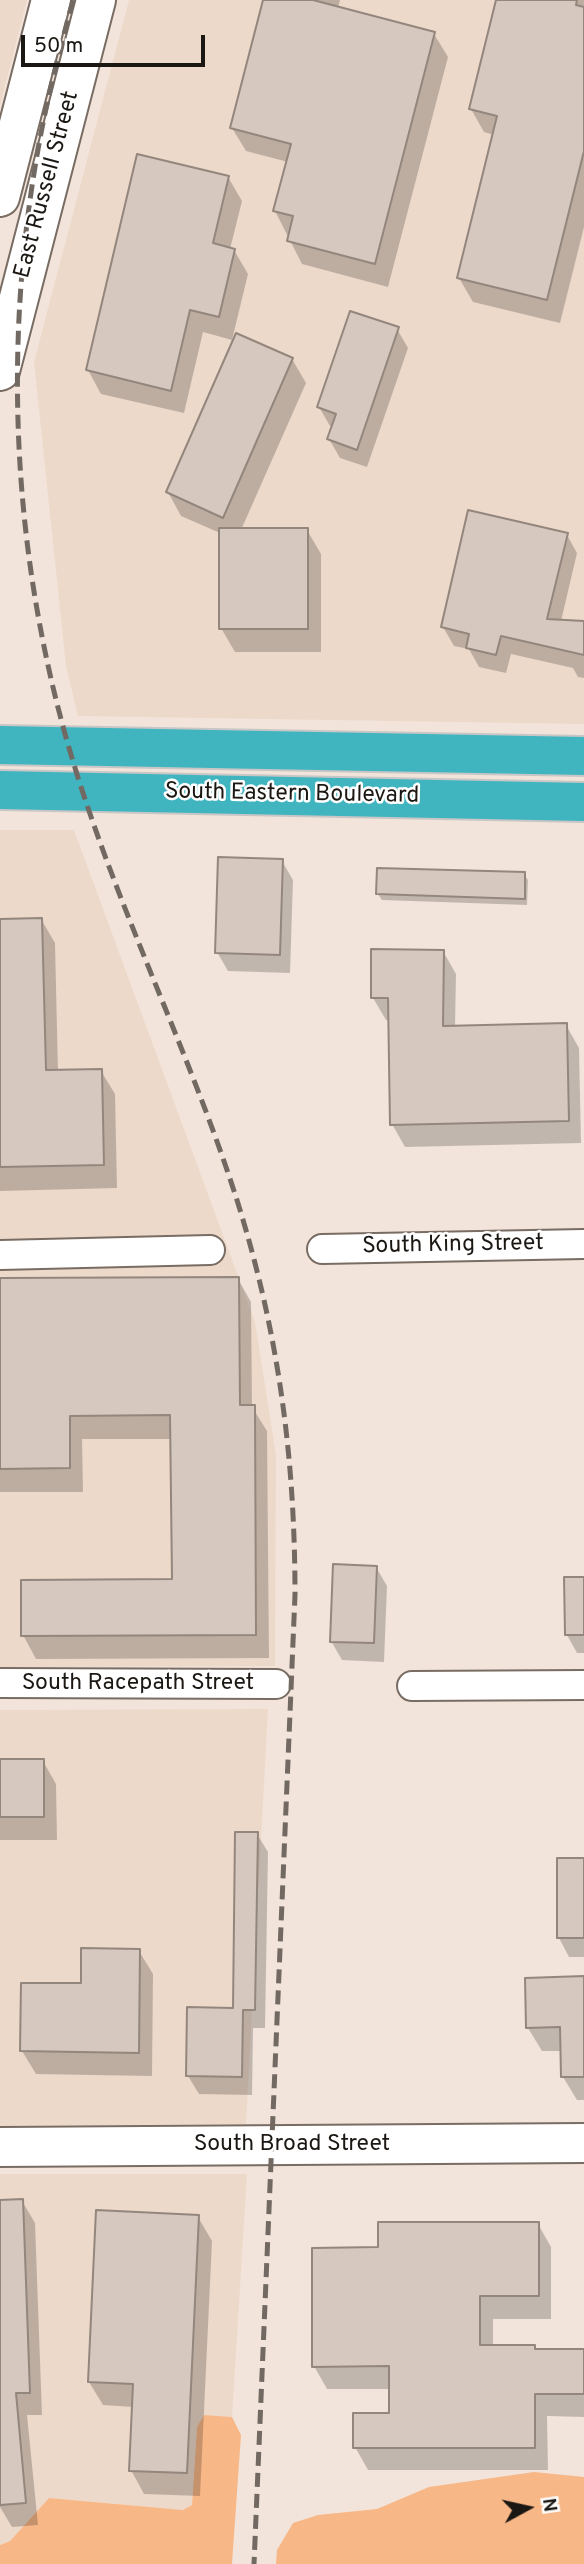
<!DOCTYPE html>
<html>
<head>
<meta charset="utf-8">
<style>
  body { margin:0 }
  #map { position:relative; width:584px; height:2564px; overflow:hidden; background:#f2e4da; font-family:Overpass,sans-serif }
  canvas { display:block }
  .north { position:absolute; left:493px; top:2473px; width:70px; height:70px; -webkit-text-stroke:5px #fff; paint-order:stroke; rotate:82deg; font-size:19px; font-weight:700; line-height:28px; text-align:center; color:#1b1713 }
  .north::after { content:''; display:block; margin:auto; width:24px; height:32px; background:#1b1713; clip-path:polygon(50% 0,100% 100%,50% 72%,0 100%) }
  .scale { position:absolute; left:21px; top:35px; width:184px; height:32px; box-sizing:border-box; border:4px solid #1b1713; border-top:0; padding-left:9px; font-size:21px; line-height:24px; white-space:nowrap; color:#1b1713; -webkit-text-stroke:5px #fff; paint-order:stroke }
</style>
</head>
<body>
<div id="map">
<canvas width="584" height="2564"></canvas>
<div class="north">N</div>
<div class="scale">50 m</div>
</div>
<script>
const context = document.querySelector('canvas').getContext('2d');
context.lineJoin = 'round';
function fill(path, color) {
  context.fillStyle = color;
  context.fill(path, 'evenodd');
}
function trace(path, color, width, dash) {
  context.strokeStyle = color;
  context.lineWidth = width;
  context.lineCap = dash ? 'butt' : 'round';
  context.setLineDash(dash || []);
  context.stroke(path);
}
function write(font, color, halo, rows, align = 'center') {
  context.font = font + ' Overpass,sans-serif';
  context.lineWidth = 5;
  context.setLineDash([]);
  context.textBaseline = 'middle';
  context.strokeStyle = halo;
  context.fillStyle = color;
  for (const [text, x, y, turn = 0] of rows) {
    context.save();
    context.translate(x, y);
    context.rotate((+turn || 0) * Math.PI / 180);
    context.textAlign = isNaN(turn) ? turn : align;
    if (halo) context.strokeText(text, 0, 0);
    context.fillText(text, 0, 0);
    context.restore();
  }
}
fill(new Path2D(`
  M0,0H27L0,106Z
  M129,0H584V724L78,716L66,666L34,362Z
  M0,830H74L255,1322L276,1455L275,1666L0,1667Z
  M268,1709L246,2124L0,2126V1710Z
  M0,2174H247L232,2417L205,2415L197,2427L192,2505L183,2510L49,2498L10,2541L0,2545Z`), '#edd9ca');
fill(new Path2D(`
  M204,2415L232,2417L241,2435L232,2564H0V2545L10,2541L49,2498L183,2510L192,2505L197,2427Z
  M534,2472L584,2477V2564H276L277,2550L293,2523L318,2515L377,2509L429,2487Z`), '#f8b787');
fill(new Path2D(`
  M265,0H340L338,8L434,34L448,57L388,287L302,264L275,211L288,162L246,151L232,128Z
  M498,0H584V227L560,323L473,302L459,278L494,135L484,132L471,109Z
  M228,177L242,201L230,249L234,250L248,274L232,340L203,332L184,413L101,394L88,370Z
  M397,329L408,348L367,467L340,458L329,439L334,427L330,426L319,407Z
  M292,359L306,383L241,530H307L321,554V652H235L221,628L220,533L181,516L168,492Z
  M567,535L577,553L561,621L584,622V678L578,677L573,668L511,654L506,673L479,667L469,649L454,646L443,627Z
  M282,861L293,880L290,973L228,971L217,952Z
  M524,874L528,880L527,905L382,900L378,894Z
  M41,919L55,943L58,1072L101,1071L115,1094L117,1188L0,1191V921Z
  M443,951L456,974L455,1027L566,1025L579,1048L581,1143L405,1147L392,1124L390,1020H386L373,998Z
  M238,1279L251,1302L252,1407L267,1431L269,1658L36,1659L23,1635L173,1581L172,1439H82L83,1492H0V1280Z
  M376,1567L387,1586L384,1662L342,1660L331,1641Z
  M584,1578V1653H577L567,1635Z
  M0,1761H43L56,1784L57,1840H0Z
  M257,1834L268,1852L265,2028H253L252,2095L199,2094L188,2076L235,2010Z
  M584,1860V1957H569L559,1938Z
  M139,1951L153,1974L152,2076L36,2074L22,2051L83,1985Z
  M584,1978V2100H577L563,2077L562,2051H542L528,2028Z
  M0,2201H22L35,2223L42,2415H27L38,2525L12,2527L0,2507Z
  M198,2217L212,2241L200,2496L144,2494L131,2470L134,2407L103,2405L89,2382Z
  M538,2224L551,2247V2319H493V2351H584V2417L547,2416L548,2470H368L355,2447L390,2415V2389H327L314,2366L380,2249Z`), '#0003');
const building = new Path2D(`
  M263,0H313L435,32L375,264L287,241L293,216L273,211L291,144L230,128Z
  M496,0H577L576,5L584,7V151L547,300L457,278L497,116L469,109Z
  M137,154L229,176L213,243L235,249L219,317L190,310L171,391L86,370Z
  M350,311L399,327L357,450L327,439L336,414L317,407Z
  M236,333L293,358L223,518L166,492Z
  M468,510L568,533L547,619L584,621V655L501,636L496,655L466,648L469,634L441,627Z
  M219,528H308V629H219Z
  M218,857L283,859L280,955L215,953Z
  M377,868L525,872V899L376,894Z
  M42,918L46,1070L102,1069L104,1165L0,1167V919Z
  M371,949L444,950L443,1026L567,1023L569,1121L390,1125L388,998H371Z
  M239,1277L240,1405H255L256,1635L21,1636V1580L172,1579L170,1415L70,1416V1468L0,1469V1278Z
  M333,1564L377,1566L374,1643L330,1642Z
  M564,1577H584V1635H565Z
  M0,1759H44V1817H0Z
  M235,1832H258L255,2010H243L242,2077L186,2076L187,2007L233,2008Z
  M557,1858H584V1938H557Z
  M81,1948L140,1949L139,2053L20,2051L21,1983H81Z
  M584,1976V2077H561L560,2027L526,2028L525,1978Z
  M23,2199L30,2393H16L26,2503L0,2505V2200Z
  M96,2210L199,2215L187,2473L129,2471L133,2384L88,2382Z
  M378,2222H539V2296H480V2345H535V2349H584V2394H535V2448H353V2413H389V2366L312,2367V2248L378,2247Z`);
fill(building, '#d6c8be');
trace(building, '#93867d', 2);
const street = new Path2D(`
  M322,1249L584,1244
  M0,1255L210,1250
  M0,1683L276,1684
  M412,1686L584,1685`);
const secondary = new Path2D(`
  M0,197L51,0
  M0,371L96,0
  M0,2147L584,2143`);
const highway = new Path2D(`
  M0,745L584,756
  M0,790L584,802`);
trace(street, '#786c63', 32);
trace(secondary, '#786c63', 42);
trace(highway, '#c8c7c6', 42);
trace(street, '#fff', 28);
trace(secondary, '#fff', 38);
trace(highway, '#40b5c0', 38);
trace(new Path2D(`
  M73,0C59,53 45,106 36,161C3,356 14,558 69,748C114,902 187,1045 236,1197C278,1330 295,1455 295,1595L254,2564`), '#716962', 5, [14, 7]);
write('23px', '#1b1713', '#fff', [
  ["East Russell Street",48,185,-75],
  ["South Eastern Boulevard",292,795,1],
  ["South King Street",453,1246,-1],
  ["South Racepath Street",138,1684],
  ["South Broad Street",292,2145]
]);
</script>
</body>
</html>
